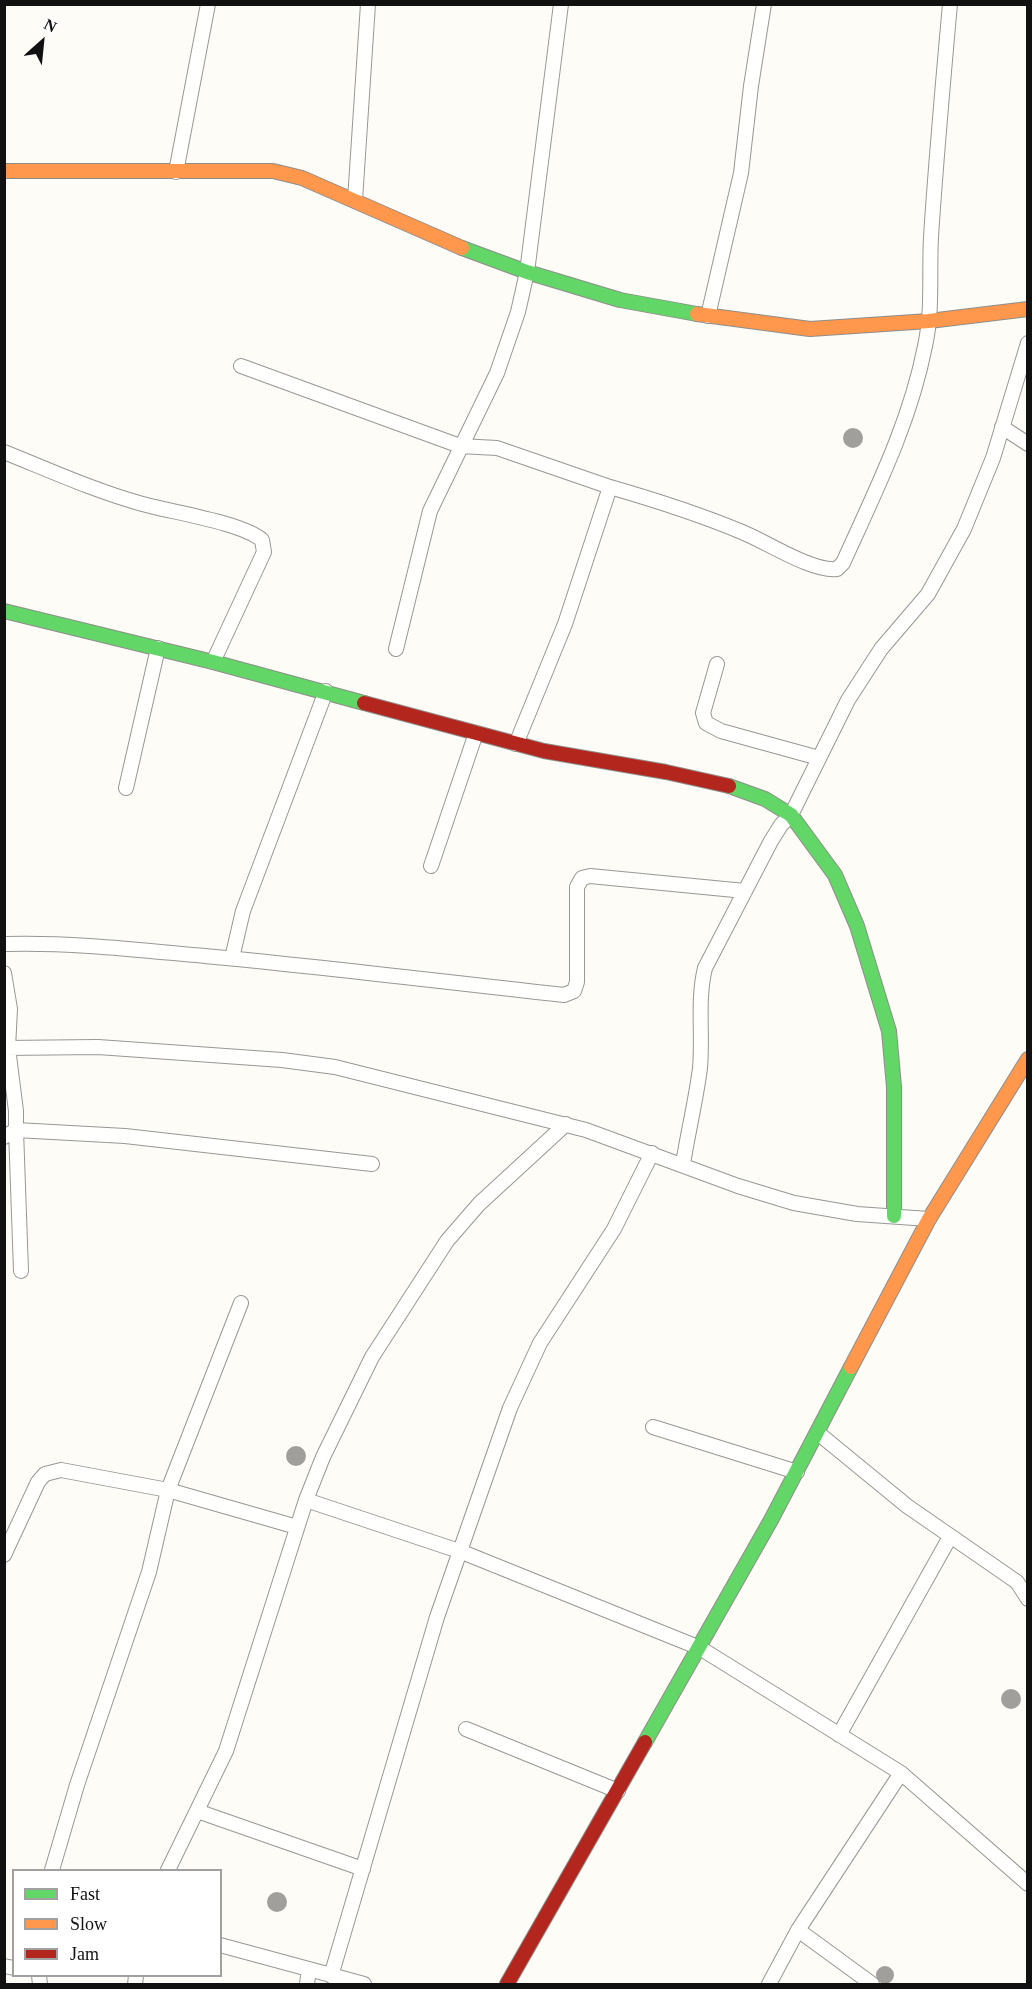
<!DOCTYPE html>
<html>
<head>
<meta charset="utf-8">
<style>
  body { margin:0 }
  #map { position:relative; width:1032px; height:1989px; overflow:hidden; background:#fdfcf7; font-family:Georgia,serif }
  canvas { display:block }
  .frame { position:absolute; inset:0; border:6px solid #111; pointer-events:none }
  .legend { position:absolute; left:12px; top:1869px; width:210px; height:108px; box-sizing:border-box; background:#fff; border:2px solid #a0a0a0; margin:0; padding:8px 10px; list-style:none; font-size:18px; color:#111 }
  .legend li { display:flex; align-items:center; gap:12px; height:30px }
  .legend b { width:30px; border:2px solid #a0a0a0 }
  .north { position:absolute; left:12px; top:12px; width:60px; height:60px; -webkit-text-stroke:4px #fff; paint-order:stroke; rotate:27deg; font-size:16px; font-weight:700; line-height:24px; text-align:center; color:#111 }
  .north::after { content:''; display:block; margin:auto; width:21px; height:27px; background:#111; clip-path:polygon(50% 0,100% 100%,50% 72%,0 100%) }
</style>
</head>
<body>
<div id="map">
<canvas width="1032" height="1989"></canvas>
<div class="frame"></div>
<ul class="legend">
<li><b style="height:8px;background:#63d668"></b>Fast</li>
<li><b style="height:8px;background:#ff974d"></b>Slow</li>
<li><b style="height:8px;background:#b3261e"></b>Jam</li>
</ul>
<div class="north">N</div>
</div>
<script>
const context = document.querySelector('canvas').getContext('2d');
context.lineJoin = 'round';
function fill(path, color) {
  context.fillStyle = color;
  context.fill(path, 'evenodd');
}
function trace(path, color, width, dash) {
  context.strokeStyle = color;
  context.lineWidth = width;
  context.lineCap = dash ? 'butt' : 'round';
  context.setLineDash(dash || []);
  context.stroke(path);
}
fill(new Path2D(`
  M843 438a10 10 0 1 1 20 0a10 10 0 1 1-20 0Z
  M286 1456a10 10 0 1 1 20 0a10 10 0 1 1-20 0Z
  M1001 1699a10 10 0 1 1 20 0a10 10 0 1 1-20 0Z
  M267 1902a10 10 0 1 1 20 0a10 10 0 1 1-20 0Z
  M876 1975a9 9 0 1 1 18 0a9 9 0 1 1-18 0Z`), '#a19f9c');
const street = new Path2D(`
  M176,172L208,4
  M355,200L368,4
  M708,316L741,173L751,86L764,4
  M241,366L460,446L497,448L610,487L565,624L516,744
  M1002,427L1028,444
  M4,452C49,470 93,490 139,503C169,512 241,522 262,540L264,552L213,662
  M610,487C655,500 699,514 742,532C767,542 812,572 837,569L843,563C875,492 910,423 925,346C933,310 929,273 931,237C936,159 943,82 950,4
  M396,649L430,511L497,373L518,312L527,272L561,4
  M717,664L703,713L706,723L721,731L819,758
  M126,788L158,648
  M431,866L476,733
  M4,944C71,942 139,950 205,956C325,967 444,982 564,995L574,991L577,982V887L582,878L590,876L745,891
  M232,958L243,911L326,691
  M4,973L10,1009L8,1048L16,1111V1130L4,1137
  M4,1048L98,1047L282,1060L335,1067L586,1130L738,1186L794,1203L857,1214L929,1219
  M683,1164C688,1132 696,1100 700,1068C703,1035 697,1000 705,968L771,841L781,825L791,815L848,700L881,649L928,594L964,529L993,458L1028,343
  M21,1271L16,1130L125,1136L372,1164
  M653,1427L797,1472
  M818,1433L907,1506L1017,1582L1028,1599
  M306,1500L462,1552L700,1648L901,1773L1028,1884
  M4,1555L38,1482L45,1474L61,1470L168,1490L297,1527
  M466,1729L618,1791
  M839,1735L950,1537
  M197,1811L363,1869
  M52,1870L77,1785L149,1572L168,1490L241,1303
  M168,1870L226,1751L306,1500L323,1457L372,1357L447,1241L479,1204L566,1124
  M798,1930L872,1984
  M220,1945L364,1984
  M4,1966L14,1968
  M39,1976L40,1984
  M331,1976L437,1617L510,1408L540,1343L614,1229L652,1153
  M135,1984L136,1976
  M307,1984L309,1969
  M769,1984L798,1930L901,1773`);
const fast = new Path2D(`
  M462,248L527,272L620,300L697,314
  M4,611L213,662L364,703
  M729,786L765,799L791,815L835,875L857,926L889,1031L894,1087V1216
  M645,1742L771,1520L851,1367`);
const slow = new Path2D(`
  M4,171H273L302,178L462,248
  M697,314L810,329L929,321L1028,309
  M851,1367L929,1219L1028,1059`);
const jam = new Path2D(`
  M364,703L544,751L666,772L729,786
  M507,1984L645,1742`);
trace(street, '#979795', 16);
trace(fast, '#8e8d8b', 16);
trace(slow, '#8e8d8b', 16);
trace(jam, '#8e8d8b', 16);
trace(street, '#fffffe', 14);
trace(fast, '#63d668', 14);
trace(slow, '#ff974d', 14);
trace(jam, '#b3261e', 14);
</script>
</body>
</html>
